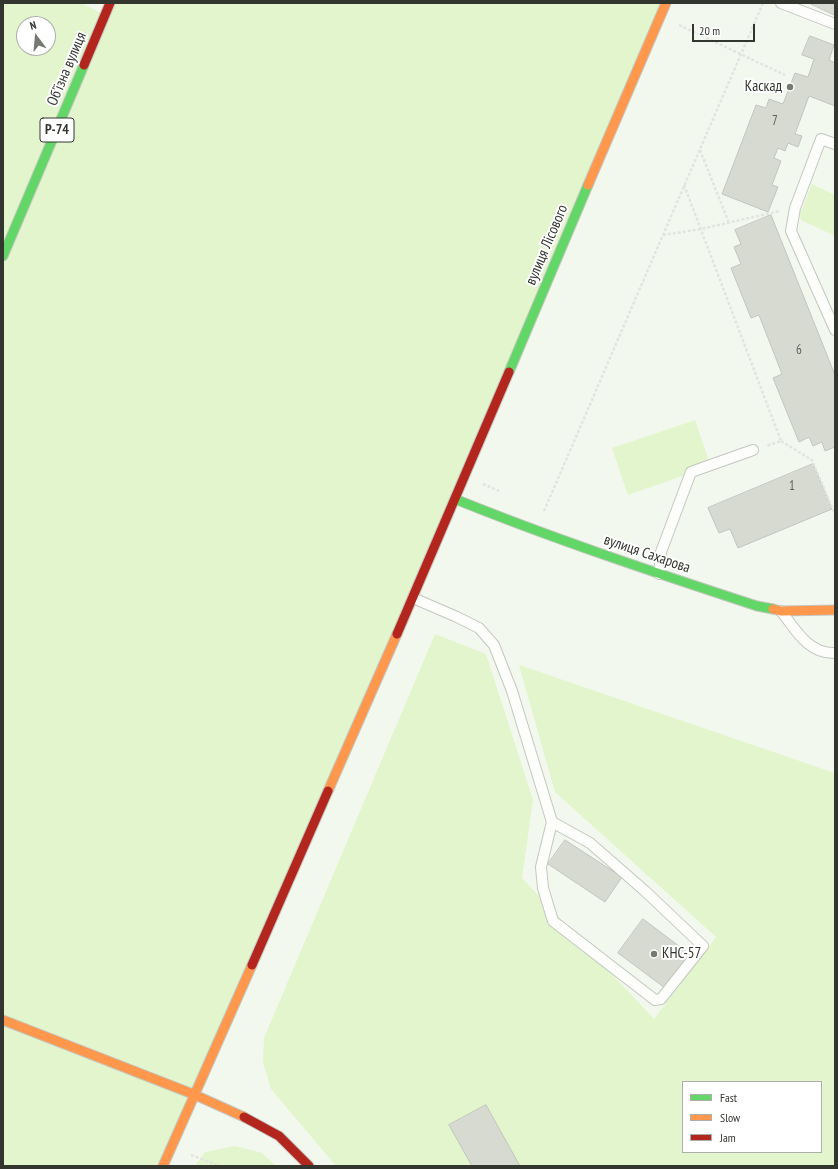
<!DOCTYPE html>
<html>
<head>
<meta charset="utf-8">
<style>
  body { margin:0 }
  #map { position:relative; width:838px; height:1169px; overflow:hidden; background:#f3f8ee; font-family:"PT Sans Narrow",sans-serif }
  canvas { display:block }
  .frame { position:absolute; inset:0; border:4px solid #33362f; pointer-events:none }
  .legend { position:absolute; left:682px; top:1081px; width:140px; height:72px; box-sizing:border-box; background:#fff; border:1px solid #adafac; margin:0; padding:5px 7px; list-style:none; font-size:12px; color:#33362f }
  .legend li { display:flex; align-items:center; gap:8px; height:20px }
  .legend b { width:20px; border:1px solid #adafac }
  .north { position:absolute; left:16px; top:16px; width:40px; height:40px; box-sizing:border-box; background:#fff; border:1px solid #adafac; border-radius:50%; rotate:344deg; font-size:11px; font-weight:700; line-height:16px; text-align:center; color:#33362f }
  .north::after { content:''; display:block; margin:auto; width:14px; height:18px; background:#767a72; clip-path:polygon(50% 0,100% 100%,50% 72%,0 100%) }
  .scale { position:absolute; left:692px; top:24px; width:63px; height:18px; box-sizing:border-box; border:2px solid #33362f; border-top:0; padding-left:5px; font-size:12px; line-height:14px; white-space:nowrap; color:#33362f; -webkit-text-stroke:3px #fff; paint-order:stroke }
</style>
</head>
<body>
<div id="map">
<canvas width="838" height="1169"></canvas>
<div class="frame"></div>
<ul class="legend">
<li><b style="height:5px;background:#63d668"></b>Fast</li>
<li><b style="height:5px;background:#ff974d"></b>Slow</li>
<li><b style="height:5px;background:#b3261e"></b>Jam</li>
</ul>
<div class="north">N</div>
<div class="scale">20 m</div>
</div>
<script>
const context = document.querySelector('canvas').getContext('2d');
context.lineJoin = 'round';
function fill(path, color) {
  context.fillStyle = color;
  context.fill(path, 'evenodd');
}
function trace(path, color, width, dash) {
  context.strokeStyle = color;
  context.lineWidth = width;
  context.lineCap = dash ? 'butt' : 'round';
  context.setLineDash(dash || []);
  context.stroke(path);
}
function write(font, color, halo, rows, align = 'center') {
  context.font = font + ' "PT Sans Narrow",sans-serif';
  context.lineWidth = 4;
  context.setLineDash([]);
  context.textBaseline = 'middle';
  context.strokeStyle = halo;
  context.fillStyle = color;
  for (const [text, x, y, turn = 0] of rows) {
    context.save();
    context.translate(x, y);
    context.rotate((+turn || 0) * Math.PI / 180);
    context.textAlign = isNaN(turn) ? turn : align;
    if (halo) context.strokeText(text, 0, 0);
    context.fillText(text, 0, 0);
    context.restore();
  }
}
fill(new Path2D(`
  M3,3H81L105,15L110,3H666L163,1166H3ZM24,24H48V48H24Z
  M812,184L835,195V236L801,220L800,214Z
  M695,420L709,461L686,469L685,475L628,495L612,448Z
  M435,634L486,654L533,800L522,878L654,1019L716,937L555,792L519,665L835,773V1166H336L271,1089L263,1062L264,1038ZM683,1082H821V1152H683Z
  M235,1146L262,1153L276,1166H195L205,1152Z`), '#e2f5cc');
const building = new Path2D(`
  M809,3H835V15Z
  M810,36L834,45L829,60L835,63V106L809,96L795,134L802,136L798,147L788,143L785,151L778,148L774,158L781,161L772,185L778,187L768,212L722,194L756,105L766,108L769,99L783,104L795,73L808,77L814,59L802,55Z
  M771,215L835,375V447L825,451L822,442L813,446L809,437L799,442L773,378L782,374L759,315L751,318L731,268L741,264L734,247L741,244L735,230Z
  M813,464L832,509L738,548L730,529L719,533L708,508Z
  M565,840L622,877L605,902L548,864Z
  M643,919L691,955L665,988L618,953Z
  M486,1105L520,1166H472L449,1125Z`);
fill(building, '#d6dad1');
trace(building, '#c2c5be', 1);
const lane = new Path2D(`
  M781,3L835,24
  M835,144L821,139L795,208L791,231L835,330
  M659,574L661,552L691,472L753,450
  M413,598L457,617L479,628L494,645L512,691L552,822L541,867L543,888L553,921L655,1000L661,999L703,946L645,891L590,843L552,822
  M781,611C796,630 808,654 835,653`);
const fast = new Path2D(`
  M3,256L84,65
  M509,372L588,185
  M455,499C554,539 656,573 757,606L773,609`);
const slow = new Path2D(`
  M588,185L666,3
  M773,609L781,611L835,610
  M328,791L397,634
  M3,1020L193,1094L244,1117
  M163,1166L252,965`);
const jam = new Path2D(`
  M84,65L110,3
  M397,634L509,372
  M252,965L328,791
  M244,1117L279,1136L309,1166`);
trace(lane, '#c4c7c0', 12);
trace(fast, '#c4c7c0', 11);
trace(slow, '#c4c7c0', 11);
trace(jam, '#c4c7c0', 11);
trace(new Path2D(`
  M679,25L785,75
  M700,150L729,223
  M684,185L781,441L766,446
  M663,235L701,229L780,211
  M781,441L812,460L835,514
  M483,484L499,491
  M544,511L763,3
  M191,1155L220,1166`), '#e3e4e1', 2.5, [3, 2]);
trace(lane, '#fdfefc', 10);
trace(fast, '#63d668', 9);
trace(slow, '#ff974d', 9);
trace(jam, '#b3261e', 9);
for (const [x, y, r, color] of [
  [790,87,4,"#767a72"],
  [654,954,4,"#767a72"]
]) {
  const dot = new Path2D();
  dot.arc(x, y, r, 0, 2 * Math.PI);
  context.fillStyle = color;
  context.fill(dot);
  trace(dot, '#fff', 1.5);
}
write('13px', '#5c5f58', null, [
  ["7",775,121],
  ["6",799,350],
  ["1",792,486]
]);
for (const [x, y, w] of [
  [57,130,34]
]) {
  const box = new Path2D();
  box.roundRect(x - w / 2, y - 12, w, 24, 3);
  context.fillStyle = '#fff';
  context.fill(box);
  trace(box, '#33362f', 1);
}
write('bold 14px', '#33362f', null, [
  ["Р-74",57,130]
]);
write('15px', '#33362f', '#fff', [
  ["Обʼїзна вулиця",67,69,-67],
  ["вулиця Лісового",547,245,-67],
  ["вулиця Сахарова",647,554,19]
]);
write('15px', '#33362f', '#fff', [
  ["Каскад",782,87],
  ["КНС-57",662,954,"left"]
], 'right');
</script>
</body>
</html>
